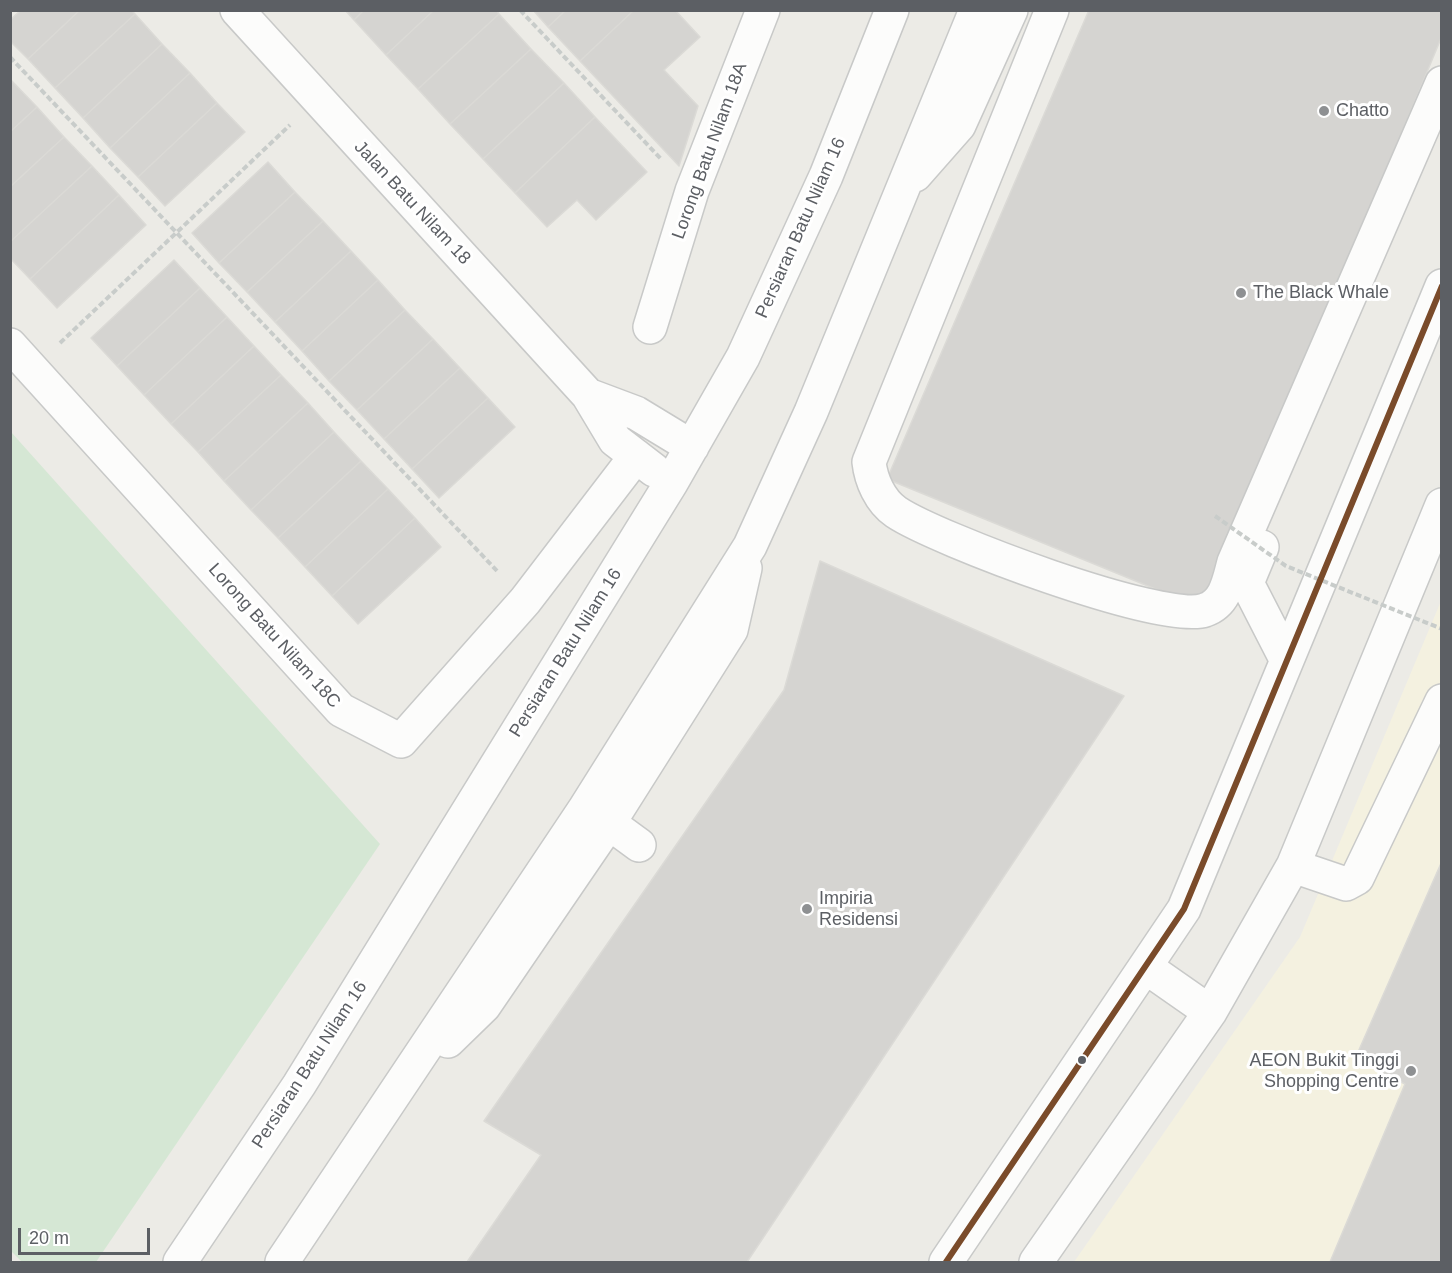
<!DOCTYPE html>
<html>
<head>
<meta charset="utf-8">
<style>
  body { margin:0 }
  #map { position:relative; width:1452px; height:1273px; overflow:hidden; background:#ecebe6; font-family:Helvetica,sans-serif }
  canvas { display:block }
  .frame { position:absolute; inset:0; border:12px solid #5c5f64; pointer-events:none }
  .scale { position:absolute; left:18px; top:1228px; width:132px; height:27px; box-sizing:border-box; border:3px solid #5c5f64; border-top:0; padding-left:8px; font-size:18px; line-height:21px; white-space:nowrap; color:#5c5f64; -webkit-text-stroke:4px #fff; paint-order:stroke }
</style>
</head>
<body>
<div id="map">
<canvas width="1452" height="1273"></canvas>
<div class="frame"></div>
<div class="scale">20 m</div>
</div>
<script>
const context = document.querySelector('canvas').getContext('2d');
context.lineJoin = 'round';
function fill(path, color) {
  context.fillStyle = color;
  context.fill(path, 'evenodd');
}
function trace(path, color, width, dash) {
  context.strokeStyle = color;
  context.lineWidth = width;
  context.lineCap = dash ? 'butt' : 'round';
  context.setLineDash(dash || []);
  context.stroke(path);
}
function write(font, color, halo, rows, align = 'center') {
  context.font = font + ' Helvetica,sans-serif';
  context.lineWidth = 6;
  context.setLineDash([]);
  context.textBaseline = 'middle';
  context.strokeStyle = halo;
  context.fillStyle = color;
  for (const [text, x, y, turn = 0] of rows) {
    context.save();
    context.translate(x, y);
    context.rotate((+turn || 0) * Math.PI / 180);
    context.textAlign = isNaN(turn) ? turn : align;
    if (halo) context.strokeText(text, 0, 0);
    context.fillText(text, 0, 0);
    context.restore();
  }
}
fill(new Path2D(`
  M1441,601V1262H1074L1300,937Z`), '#f4f1e0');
fill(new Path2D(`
  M11,432L380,844L96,1262H22L11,1251Z`), '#d5e7d4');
const building = new Path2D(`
  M21,10H80L28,59L10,41V20Z
  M80,10H131L135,14L55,88L28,59Z
  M345,10H364L354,20Z
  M364,10H434L386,55L354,20Z
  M434,10H496L499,14L418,89L386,55Z
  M533,10H566L548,27Z
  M566,10H634L580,61L548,27Z
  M634,10H675L700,37L664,70L698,106L679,166L580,61Z
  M1089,10H1442V36L1204,609L887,479Z
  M135,14L162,44L83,118L55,88Z
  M499,14L531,49L450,124L418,89Z
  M162,44L190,73L110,148L83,118Z
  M531,49L564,83L483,159L450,124Z
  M190,73L217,103L138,177L110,148Z
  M10,79L37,107L10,132Z
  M564,83L595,117L515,193L483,159Z
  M217,103L245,132L165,206L138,177Z
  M37,107L64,137L10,187V132Z
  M595,117L647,172L596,220L577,200L547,227L515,193Z
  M64,137L92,166L10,242V187Z
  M268,162L295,192L219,263L192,233Z
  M92,166L119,195L30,279L10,258V242Z
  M295,192L323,221L247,292L219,263Z
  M119,195L146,225L57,308L30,279Z
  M323,221L351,251L275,322L247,292Z
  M351,251L378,280L302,351L275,322Z
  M174,260L200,288L117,366L91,338Z
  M378,280L405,310L329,381L302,351Z
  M200,288L227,317L144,395L117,366Z
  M405,310L433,339L357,410L329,381Z
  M227,317L254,346L171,424L144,395Z
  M433,339L460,368L384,439L357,410Z
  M254,346L281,375L198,452L171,424Z
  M460,368L488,398L412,469L384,439Z
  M281,375L308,403L224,481L198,452Z
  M488,398L515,427L439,498L412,469Z
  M308,403L334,432L251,510L224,481Z
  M334,432L361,461L278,538L251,510Z
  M361,461L388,489L305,567L278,538Z
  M388,489L415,518L332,596L305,567Z
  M415,518L441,547L358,624L332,596Z
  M820,561L1124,696L747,1262H467L541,1155L484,1121L784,690Z
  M1442,861V1262H1330L1405,1084L1355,1059Z`);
fill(building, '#d5d4d1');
trace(building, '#dbdad6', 1.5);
const minor = new Path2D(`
  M237,10L588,395L615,440L654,470
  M1052,10L869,462C871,480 880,501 896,512C936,539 1164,625 1205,610C1226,603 1229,580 1234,562L1442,83
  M915,175L959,125L1011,10
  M650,327L692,191L763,10
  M10,345L341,710L401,741L525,601L636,456
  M588,395L636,413L692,447
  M1262,547L1247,583L1286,659
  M609,823L639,845
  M1293,866L1346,884L1357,878L1442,701
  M1147,968L1210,1012
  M448,1041L484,1006L609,823L731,630L745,568
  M180,1262L299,1085L671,483L743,357L826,176L892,10
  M282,1262L584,810L750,546L811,412L976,10
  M946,1262L1184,909L1442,286
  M1036,1262L1210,1012L1293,866L1442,505`);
trace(minor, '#c8c9c8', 36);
trace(new Path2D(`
  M520,10L662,160
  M10,57L499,573
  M60,343L290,125`), '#c8ccca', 4, [6, 3]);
trace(minor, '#fcfcfb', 33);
trace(new Path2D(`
  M1215,516L1286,566L1442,629`), '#c8ccca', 4, [6, 3]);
trace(new Path2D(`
  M946,1262L1184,909L1442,286`), '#7a4b2a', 6);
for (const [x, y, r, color] of [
  [1324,111,6,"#8e9092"],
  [1241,293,6,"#8e9092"],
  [807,909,6,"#8e9092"],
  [1082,1060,5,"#5c5f64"],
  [1411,1071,6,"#8e9092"]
]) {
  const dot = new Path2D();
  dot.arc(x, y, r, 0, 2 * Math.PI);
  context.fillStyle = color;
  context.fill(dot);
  trace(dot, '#fff', 2);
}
write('18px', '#5c5f64', '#fff', [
  ["Chatto",1336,111],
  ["The Black Whale",1253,293],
  ["Impiria",819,899],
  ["Residensi",819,920],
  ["AEON Bukit Tinggi",1399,1061,"right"],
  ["Shopping Centre",1399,1082,"right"]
], 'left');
write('18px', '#5c5f64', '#fff', [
  ["Lorong Batu Nilam 18A",710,151,-70],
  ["Jalan Batu Nilam 18",412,203,47],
  ["Persiaran Batu Nilam 16",801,228,-66],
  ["Lorong Batu Nilam 18C",274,636,48],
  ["Persiaran Batu Nilam 16",566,653,-58],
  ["Persiaran Batu Nilam 16",310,1065,-57]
]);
</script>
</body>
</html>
